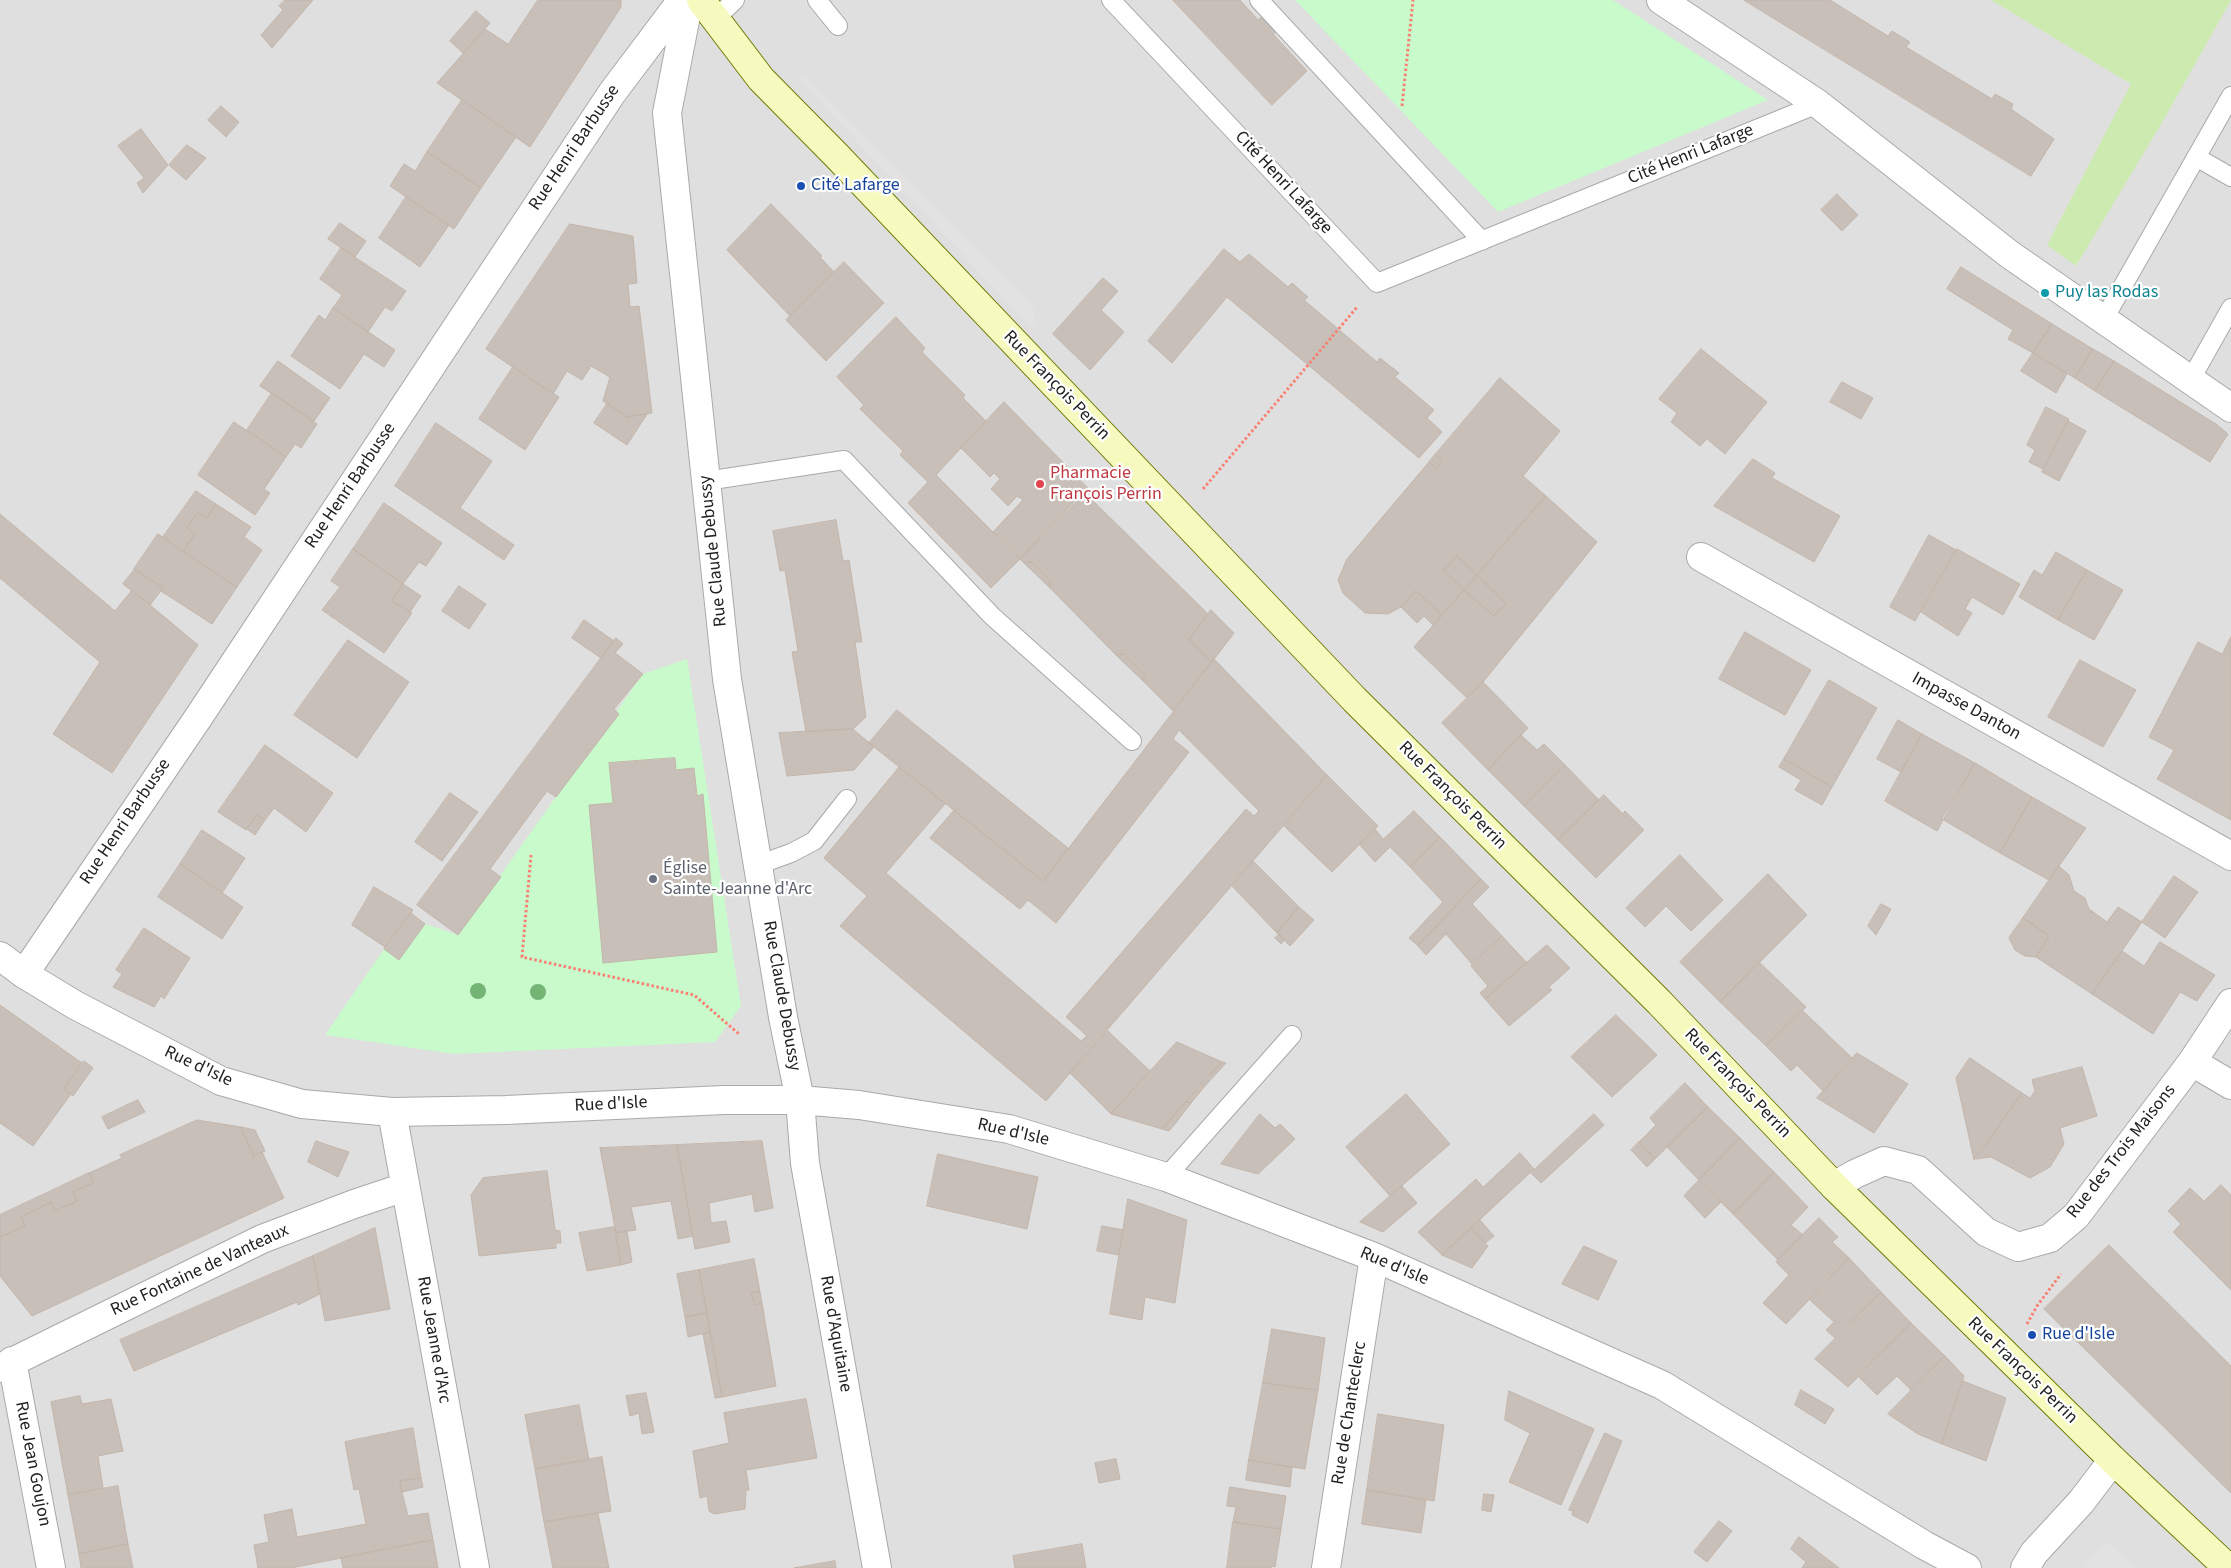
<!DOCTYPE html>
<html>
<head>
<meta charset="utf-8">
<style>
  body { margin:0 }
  canvas { display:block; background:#f2efe9 }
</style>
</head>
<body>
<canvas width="2231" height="1568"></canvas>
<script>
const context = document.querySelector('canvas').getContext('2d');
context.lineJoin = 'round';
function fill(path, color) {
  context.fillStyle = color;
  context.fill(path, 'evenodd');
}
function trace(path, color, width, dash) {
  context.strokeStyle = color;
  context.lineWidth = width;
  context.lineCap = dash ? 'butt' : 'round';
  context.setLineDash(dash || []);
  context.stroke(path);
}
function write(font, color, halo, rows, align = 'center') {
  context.font = font + ' "Source Sans 3",sans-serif';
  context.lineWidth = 4.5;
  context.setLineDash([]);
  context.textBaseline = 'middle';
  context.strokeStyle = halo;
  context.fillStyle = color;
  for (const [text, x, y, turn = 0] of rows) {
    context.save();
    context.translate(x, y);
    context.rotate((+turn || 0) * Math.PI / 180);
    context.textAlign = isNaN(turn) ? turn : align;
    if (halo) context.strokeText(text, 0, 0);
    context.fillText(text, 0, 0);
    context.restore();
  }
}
fill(new Path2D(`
  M0,0H2231V1568H0Z`), '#e0dfdf');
fill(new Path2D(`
  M1991,0H2231L2163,121L2076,266L2047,245L2131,84Z`), '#cdebb0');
fill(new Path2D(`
  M1295,0H1613L1768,100L1498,212Z
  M687,659L741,1006L715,1042L454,1054L325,1035L384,949L399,959L425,924L458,935L643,674Z`), '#c8facc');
fill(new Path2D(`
  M807,77L1034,308L1036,333L798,78Z
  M2106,1541L2135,1568H2086L2082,1564Z`), '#e2e2e2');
const building = new Path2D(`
  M285,0H313L272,48L261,35L283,10L279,6Z
  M538,0H621V7L530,147L437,83L485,29L508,44Z
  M1173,0H1240L1258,20L1264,15L1278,31L1273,34L1307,71L1272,105Z
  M1744,0H1830L1888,36L1892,31L1910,42L1906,47L1992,99L1995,94L2013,104L2011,109L2054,139L2031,176Z
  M476,11L490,23L463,53L450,41Z
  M462,100L516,137L481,188L427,152Z
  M221,106L239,122L226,137L208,120Z
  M141,129L168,165L143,193L137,183L144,178L118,146Z
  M187,145L206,158L186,180L169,165Z
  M427,152L481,188L454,229L390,186L404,164L415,171Z
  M1837,194L1858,215L1842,231L1821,210Z
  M406,197L449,225L420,267L379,238Z
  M771,204L822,256L820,257L834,272L790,316L727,250Z
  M340,223L366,241L355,257L328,239Z
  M570,224L633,236L637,283L628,284L630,307L639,306L652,413L627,417L603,401L610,377L591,366L582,380L567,371L553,394L486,349Z
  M341,248L406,291L392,311L385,307L368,332L333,308L342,295L320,279Z
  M1224,249L1240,262L1249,254L1288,287L1292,283L1308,297L1304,300L1377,362L1380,358L1399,373L1395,377L1434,410L1427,418L1442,432L1419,458L1227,297L1172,363L1148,341Z
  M844,262L884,303L826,361L786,320Z
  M1961,267L2052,324L2033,353L2008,339L2013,330L1947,289Z
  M1103,278L1118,291L1101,310L1124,332L1090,370L1053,334Z
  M333,308L395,350L384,367L364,354L340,389L291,356L319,315L325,320Z
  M896,317L925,348L922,352L965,395L963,398L986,421L936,475L1020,559L991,588L908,503L928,482L900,455L903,451L860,409L864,405L837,377Z
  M2052,324L2093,349L2075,378L2033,353Z
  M1701,349L1767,402L1725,454L1707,439L1700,446L1671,422L1677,413L1659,399Z
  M2093,349L2114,361L2095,391L2075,378Z
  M2033,353L2067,374L2056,393L2021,371Z
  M278,361L330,398L314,421L260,386Z
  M2114,361L2216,424L2228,434L2210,462L2095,391Z
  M513,367L559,397L525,450L479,419Z
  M1500,378L1560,431L1523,476L1546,496L1477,575L1457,556L1444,571L1464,590L1442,615L1416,591L1401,607L1388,614L1365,613L1343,593L1338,580L1347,559L1429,462L1436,468L1443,461L1435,455Z
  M1842,382L1873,398L1861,419L1830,402Z
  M272,393L317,424L301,448L295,444L286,457L247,430Z
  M1004,402L1089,489L1020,559L993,532L1023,500L1017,496L1008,506L991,489L1000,479L994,473L990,477L961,448Z
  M607,404L627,417L647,414L627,445L594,423Z
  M2046,407L2069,419L2043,469L2029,462L2035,450L2027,445Z
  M2068,421L2086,431L2059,481L2042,472Z
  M234,422L286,457L264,489L270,493L255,515L198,475Z
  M436,423L492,461L460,508L514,545L504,560L395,486Z
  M1435,455L1443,461L1436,468L1429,462Z
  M1753,459L1775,473L1772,478L1840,516L1814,562L1714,506Z
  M196,491L216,504L207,518L197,513L187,528L195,534L183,552L163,537Z
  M1084,492L1208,614L1189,640L1212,662L1173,711L1144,682V674L1124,654L1116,655L1050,588V580L1032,562L1024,563L1020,559Z
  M1546,496L1597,542L1483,682L1467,698L1414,647L1464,590L1494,616L1506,603L1477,575Z
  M384,503L442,543L426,566L419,562L403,584L353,549Z
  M216,504L251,527L244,537L262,550L237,587L183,552L195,534L187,528L197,513L207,518Z
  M0,514L115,611L132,590L198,645L112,773L53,734L100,662L0,578Z
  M836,520L843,561L849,560L862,642H855L866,717L853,729L806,732L792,652L798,651L785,570L780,571L773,531Z
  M158,534L237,587L212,624L161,591L163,588L134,569Z
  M1929,535L1956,550L1915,621L1890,607Z
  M353,549L403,584L392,601L412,613L384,653L322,610L340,587L331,581Z
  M1957,549L2020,584L2003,615L1972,597L1965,609L1972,613L1958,636L1921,612Z
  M2056,552L2087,570L2058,620L2019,597L2034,570L2042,575Z
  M1457,556L1477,575L1464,590L1444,571Z
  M1032,562L1050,580V588L1024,563Z
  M135,569L163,588L150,605L123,584Z
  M2087,570L2123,590L2094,640L2058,620Z
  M1477,575L1506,603L1494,616L1464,590Z
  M403,584L421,596L410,612L392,601Z
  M459,586L486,604L469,629L442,611Z
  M1416,591L1442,615L1433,625L1424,616L1417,623L1401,607Z
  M1211,610L1234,633L1212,662L1189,640Z
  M584,620L614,641L601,658L572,638Z
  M1745,632L1811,670L1785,715L1719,679Z
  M2231,637V820L2157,779L2174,750L2149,737L2198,642L2222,654Z
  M616,638L623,644L615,653L643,674L614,709L619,714L556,797L547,791L490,869L501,877L458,935L417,905Z
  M348,640L409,682L357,758L294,715Z
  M1124,654L1144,674V682L1116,655Z
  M1214,659L1327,775L1046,1101L840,926L867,896L824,858L899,767L945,804L886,873L1081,1041L1087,1036L1066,1017L1246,809L1254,816L1259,811L1179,730L1173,739L1189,752L1056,923L1028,900L1020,909L930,838L954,810L1043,881Z
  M2080,660L2136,690L2103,747L2048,717Z
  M1829,680L1877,708L1832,787L1784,759Z
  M1483,682L1528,728L1488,770L1442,723Z
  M897,710L1068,848L1043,881L869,743Z
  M1898,720L1922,734L1901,772L1877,759Z
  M853,729L874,747L854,770L787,776L779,733Z
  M1922,734L1975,763L1937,831L1885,801Z
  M1521,735L1537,750L1544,744L1565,765L1524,806L1488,770Z
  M265,745L333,793L306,832L274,808L265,820L257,815L246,830L218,812Z
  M675,758L676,770L694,768L697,796L703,794L717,952L603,963L589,805L613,803L609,763Z
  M1784,759L1832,787L1822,805L1795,790L1801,780L1779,767Z
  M1975,763L2032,797L2000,853L1942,819Z
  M1565,765L1599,800L1558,840L1524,806Z
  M1327,775L1378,826L1332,872L1284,826Z
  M450,793L478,812L442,861L415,842Z
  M1604,795L1623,814L1625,811L1644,830L1596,878L1558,840Z
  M2032,797L2086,828L2049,880L2000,853Z
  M1414,811L1440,837L1410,867L1390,847L1375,862L1359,844L1375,829L1383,839Z
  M257,815L265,820L255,835L247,829Z
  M202,830L245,858L222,893L180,864Z
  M1440,837L1481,879L1418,946L1409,938L1443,902L1410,867Z
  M1680,855L1723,900L1691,931L1666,906L1645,927L1626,908Z
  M1253,861L1299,907L1277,933L1232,886Z
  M180,864L243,907L222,939L158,897Z
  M2059,866L2069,875L2074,891L2085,898L2089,909L2107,922L2118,907L2142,922L2092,994L2036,957L2049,936L2023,918Z
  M1768,874L1807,915L1720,1002L1680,962Z
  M2174,876L2198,892L2165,938L2142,922Z
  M1481,879L1489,887L1472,904L1502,936L1472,964L1446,934L1426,955L1418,946Z
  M374,887L413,910L385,947L352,925Z
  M1881,904L1891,909L1876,935L1868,926Z
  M1299,907L1314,920L1290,946L1277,933Z
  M411,913L425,924L399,960L384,949Z
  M2023,918L2049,936L2036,957L2025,956L2015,950L2009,938Z
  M144,928L190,958L164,999L161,996L154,1007L113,987L122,974L116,970Z
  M1279,934L1285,940L1281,944L1275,938Z
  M1502,936L1527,963L1485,999L1480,993L1488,986L1471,966Z
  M2160,942L2215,975L2197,1001L2180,992L2153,1034L2092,994L2122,951L2144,966Z
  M1547,945L1570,968L1549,987L1552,990L1509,1026L1485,999Z
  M1759,962L1806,1007L1766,1046L1720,1002Z
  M0,1005L82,1063L64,1089L71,1094L33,1146L0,1123Z
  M1802,1010L1853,1059L1823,1091L1797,1065L1791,1071L1766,1046Z
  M1616,1015L1657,1055L1612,1097L1571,1057Z
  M1108,1031L1150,1071L1111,1114L1070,1073Z
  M1177,1042L1222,1062L1162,1129L1111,1114Z
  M1857,1053L1908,1084L1874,1133L1817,1098Z
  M1970,1058L2022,1093L1974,1160L1956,1078Z
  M84,1061L93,1068L73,1096L64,1089Z
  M1222,1062L1226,1063L1205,1086L1201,1084Z
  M2082,1067L2097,1116L2060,1128L2064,1144L2050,1167L2030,1178L1991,1157L1976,1159L2022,1093L2030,1098L2035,1091L2032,1080Z
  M1685,1083L1708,1107L1655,1159L1639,1142L1656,1125L1650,1118Z
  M1201,1084L1205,1086L1191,1103L1186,1102Z
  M1406,1094L1450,1144L1390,1196L1346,1147Z
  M138,1100L145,1112L108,1129L102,1117Z
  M1186,1102L1191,1103L1175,1124L1169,1131L1162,1129Z
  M1708,1107L1740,1138L1699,1180L1667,1147Z
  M1260,1114L1275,1128L1280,1124L1295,1139L1258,1174L1221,1164Z
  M1594,1114L1604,1125L1541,1183L1531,1173Z
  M197,1120L241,1127L254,1156L262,1152L284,1198L32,1316L0,1276V1237L25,1226L21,1217L51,1202L55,1211L77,1201L73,1192L93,1183L89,1173L122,1158L120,1155Z
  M241,1127L255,1130L265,1151L254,1156Z
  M1740,1138L1774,1172L1733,1214L1699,1180Z
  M316,1141L349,1152L338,1177L308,1162Z
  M762,1141L773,1208L755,1212L752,1194L709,1203L711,1223L726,1221L730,1242L695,1249L677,1145Z
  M1639,1142L1655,1159L1647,1167L1631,1150Z
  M677,1145L693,1236L678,1239L671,1201L631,1207L636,1230L616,1233L600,1148Z
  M1520,1153L1534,1169L1442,1255L1418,1232L1476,1179L1483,1187Z
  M938,1154L1038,1177L1027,1229L927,1206Z
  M547,1171L555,1230L560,1231L561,1243H556V1248L479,1256L471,1195L483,1178Z
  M1774,1172L1808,1207L1791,1225L1803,1235L1778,1260L1733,1214Z
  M89,1173L93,1183L73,1192L77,1201L55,1211L51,1202L21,1217L25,1226L0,1237V1215Z
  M1699,1180L1721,1202L1705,1218L1684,1196Z
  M2221,1185L2231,1195V1290L2173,1232L2181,1224L2168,1211L2190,1188L2204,1201Z
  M1402,1186L1417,1203L1383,1232L1360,1222Z
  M1128,1199L1187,1220L1175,1303L1145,1297L1142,1320L1110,1314Z
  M1819,1218L1838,1237L1832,1242L1849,1258L1786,1324L1763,1303L1789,1275L1776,1262Z
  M1480,1220L1494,1236L1485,1243L1471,1228Z
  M1102,1226L1124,1230L1119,1255L1097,1251Z
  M614,1227L621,1265L587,1271L579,1233Z
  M375,1228L390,1309L325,1321L313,1256Z
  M1471,1228L1488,1246L1472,1268L1442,1255Z
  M627,1231L632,1262L621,1265L616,1233Z
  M2109,1245L2231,1366V1493L2044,1309Z
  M1584,1246L1617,1261L1598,1300L1562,1284Z
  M313,1256L320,1294L298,1305L297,1302L134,1371L120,1340Z
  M1849,1258L1881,1292L1835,1338L1826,1330L1834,1322L1810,1300Z
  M754,1259L760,1292L751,1293L755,1305L762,1303L776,1386L722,1397L699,1270Z
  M699,1270L707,1313L685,1317L677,1274Z
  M760,1292L762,1303L755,1305L751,1293Z
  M1881,1292L1911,1323L1848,1387L1815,1359Z
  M707,1313L710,1332L688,1337L685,1317Z
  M1911,1323L1945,1356L1911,1390L1897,1376L1877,1395L1858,1376Z
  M1272,1329L1325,1338L1318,1390L1263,1383Z
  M710,1332L722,1397L715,1398L703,1334Z
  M1945,1356L1964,1376L1942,1444L1918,1434L1888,1414Z
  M1963,1381L2006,1398L1986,1461L1942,1444Z
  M1263,1383L1318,1390L1305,1469L1249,1460Z
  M1801,1390L1834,1409L1825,1424L1795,1405Z
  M1509,1391L1594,1429L1561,1505L1509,1482L1530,1433L1505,1420Z
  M646,1393L654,1432L642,1434L639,1413L630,1416L626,1396Z
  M80,1396L82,1404L111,1399L123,1451L98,1456L103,1488L68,1495L51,1402Z
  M806,1399L817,1458L746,1470L749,1490H746L745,1509L714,1514L709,1511L707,1496L700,1498L693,1451L729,1443L724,1413Z
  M579,1405L589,1460L535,1469L525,1415Z
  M1378,1414L1444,1425L1434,1501L1367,1490Z
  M413,1428L421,1478L400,1481L402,1492L408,1516L428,1513L433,1540L291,1568H258L254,1545L269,1542L264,1515L292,1509L297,1537L366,1524L359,1489L354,1490L345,1442Z
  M1605,1433L1622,1441L1588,1523L1572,1515L1573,1511L1569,1510Z
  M602,1457L611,1511L544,1522L535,1469Z
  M1116,1459L1120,1479L1099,1483L1095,1463Z
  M1249,1460L1292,1467L1290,1487L1246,1480Z
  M421,1478L423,1487L402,1492L400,1481Z
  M118,1486L128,1544L79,1554L68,1495Z
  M1230,1487L1286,1496L1281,1529L1233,1522L1236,1507L1227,1506Z
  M1367,1490L1426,1500L1421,1533L1362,1524Z
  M1484,1494L1494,1495L1491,1512L1482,1510Z
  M598,1513L609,1568H553L544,1522Z
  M1719,1521L1732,1531L1707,1562L1694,1552Z
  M1233,1522L1281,1529L1275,1567L1272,1566L1271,1568H1227Z
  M1799,1537L1839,1568H1802L1806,1562L1791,1549Z
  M433,1540L438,1568H343L341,1558Z
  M128,1544L133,1568H81L79,1554Z
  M1082,1544L1086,1568H1015L1013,1556Z
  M835,1561L836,1568H794Z`);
fill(building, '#c7bfb8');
trace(building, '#c4b6ab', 1);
const lane = new Path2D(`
  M817,0L838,26
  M1111,0L1377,283L1818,104
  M1259,0L1482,241
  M715,19L735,0
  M2196,157L2231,177
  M2104,319L2231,96
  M2191,379L2231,308
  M706,481L844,460L992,616L1132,741
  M758,865L791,853L814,841L847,799
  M1166,1177L1292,1035`);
const street = new Path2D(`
  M689,0L667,113L727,679L783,1017L800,1100L805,1163L877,1568
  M1661,0L1818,104L2009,254L2231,408
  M1701,557L2231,856
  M0,956L24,974L75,1005L221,1081L302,1104L392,1112L506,1110L724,1100H800L859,1105L1009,1129L1166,1177L1374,1257L1662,1385L1924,1545L1967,1568
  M24,974L198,718L612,93L682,0
  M2192,1062L2231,1085
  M392,1112L475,1568
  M1834,1186L1855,1174L1884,1161L1918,1170L1986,1232L2018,1247L2050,1238L2076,1216L2192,1062L2231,1003
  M12,1361L51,1568
  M0,1368L262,1239L354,1204L405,1187
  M1326,1568L1374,1257
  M2025,1568L2034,1553L2081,1502L2113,1460`);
const secondary = new Path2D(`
  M701,0L761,79L836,155L1355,700L1659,1002L1834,1186L2113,1460L2228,1568`);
trace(lane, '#a9a9a9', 20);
trace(street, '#a9a9a9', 30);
trace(secondary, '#707d05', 30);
trace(new Path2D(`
  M1402,106L1413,0
  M1203,489L1358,306
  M531,855L522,957L694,995L739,1034
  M2027,1324L2037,1306L2061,1274`), '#fa8072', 3, [2.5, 2.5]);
trace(lane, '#fff', 18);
trace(street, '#fff', 28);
trace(secondary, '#f7fabf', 28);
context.fillStyle = '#74b475';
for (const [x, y] of [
  [478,991],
  [538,992]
]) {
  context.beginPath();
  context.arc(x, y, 8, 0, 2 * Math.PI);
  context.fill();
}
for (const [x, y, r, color] of [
  [801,186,5,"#1a4fb4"],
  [2045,293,5,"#0f9aa8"],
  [1040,484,5,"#e0444e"],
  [653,879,5,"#6b7280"],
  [2032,1335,5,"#1a4fb4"]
]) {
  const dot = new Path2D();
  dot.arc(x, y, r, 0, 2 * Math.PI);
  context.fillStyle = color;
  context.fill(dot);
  trace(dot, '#fff', 2);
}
write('18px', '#222', '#fff', [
  ["Rue Henri Barbusse",575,148,-56],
  ["Cité Henri Lafarge",1691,155,-22],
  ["Cité Henri Lafarge",1283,183,47],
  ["Rue François Perrin",1056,386,46],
  ["Rue Henri Barbusse",351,486,-56],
  ["Rue Claude Debussy",714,551,-96],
  ["Impasse Danton",1966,707,29],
  ["Rue François Perrin",1452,796,45],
  ["Rue Henri Barbusse",126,822,-56],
  ["Rue Claude Debussy",781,996,80],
  ["Rue d'Isle",198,1067,25],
  ["Rue François Perrin",1737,1084,46],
  ["Rue d'Isle",611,1105,-3],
  ["Rue d'Isle",1013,1133,13],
  ["Rue des Trois Maisons",2122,1152,-52],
  ["Rue d'Isle",1394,1267,23],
  ["Rue Fontaine de Vanteaux",200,1271,-25],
  ["Rue d'Aquitaine",835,1334,80],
  ["Rue Jeanne d'Arc",433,1340,80],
  ["Rue François Perrin",2022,1371,44],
  ["Rue de Chanteclerc",1350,1413,-81],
  ["Rue Jean Goujon",32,1464,79]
]);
write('18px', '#164399', '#fff', [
  ["Cité Lafarge",811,186],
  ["Rue d'Isle",2042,1335]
], 'left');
write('18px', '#0d838f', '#fff', [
  ["Puy las Rodas",2055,293]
], 'left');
write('18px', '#be3a42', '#fff', [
  ["Pharmacie",1050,474],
  ["François Perrin",1050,495]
], 'left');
write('18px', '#5b616d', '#fff', [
  ["Église",663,869],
  ["Sainte-Jeanne d'Arc",663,890]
], 'left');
</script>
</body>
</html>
